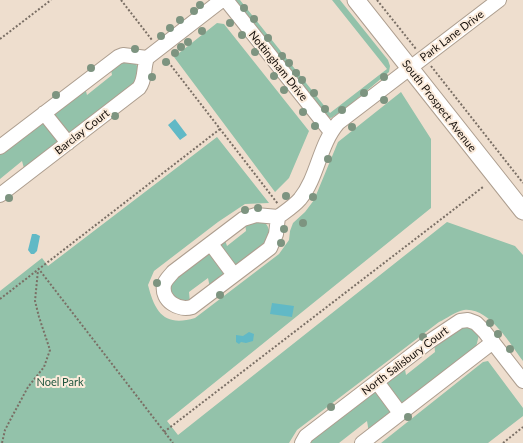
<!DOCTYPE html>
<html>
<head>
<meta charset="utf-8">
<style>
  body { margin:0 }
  canvas { display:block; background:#eedece }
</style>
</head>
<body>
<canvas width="523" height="443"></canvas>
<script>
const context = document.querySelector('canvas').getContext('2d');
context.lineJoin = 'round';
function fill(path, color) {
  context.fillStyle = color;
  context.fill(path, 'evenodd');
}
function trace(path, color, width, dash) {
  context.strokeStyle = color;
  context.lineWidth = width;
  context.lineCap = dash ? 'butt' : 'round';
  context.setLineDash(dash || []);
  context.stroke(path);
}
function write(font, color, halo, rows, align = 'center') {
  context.font = font + ' Lato,sans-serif';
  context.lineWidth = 4;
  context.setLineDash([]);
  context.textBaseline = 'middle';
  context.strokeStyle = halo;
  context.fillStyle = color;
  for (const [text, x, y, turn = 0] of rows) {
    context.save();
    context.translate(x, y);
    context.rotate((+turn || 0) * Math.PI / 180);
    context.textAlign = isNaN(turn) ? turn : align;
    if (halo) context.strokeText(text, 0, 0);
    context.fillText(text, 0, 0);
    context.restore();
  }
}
fill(new Path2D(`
  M234,0H240L330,113L387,69L332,0H340L388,60L390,66L389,72L345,109L331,118L323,116Z
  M217,23L224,24L309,131L289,178L275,192L174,57Z
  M119,59C137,62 140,63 139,82L74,134H63L51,119L52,109L84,84L87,95L112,75L110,65Z
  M401,92L431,139V208L167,421L178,435L447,222L515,246L523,255V361C510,344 489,307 464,310C456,311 446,319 439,322L297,430L289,443H0V291L42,258L48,266L217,137L269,203L245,204L218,222L154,271L148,285C155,313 165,327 195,318L279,254L289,240L290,231L293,223L305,212L314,200L338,142Z
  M37,121L47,123L59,138L58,147L25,172L22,161L0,179V149Z
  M262,219C283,240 254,254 238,267L229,266L218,242L224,237L227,246L246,231L245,222Z
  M211,252L225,271L224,278L210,288L208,278L189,292L190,303L173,300L167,284Z
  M471,326L479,335L476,347L406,404L397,403L385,387L386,378L404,364L406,375L435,352L434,341L451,328Z
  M488,361L523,408V416L488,443H381L483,362Z
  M370,391L381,393L392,407L391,416L369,433L367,421L339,443H305Z`), '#93c2aa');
fill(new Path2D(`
  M175,119L187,135L180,140L168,125Z
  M36,234L40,236L37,251L34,254H31L28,250L32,234Z
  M272,303L294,306L292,317L270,314Z
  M249,332L254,334L253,341L246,343L241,342L239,344L236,342V335L243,336Z`), '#61b9c6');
const minor = new Path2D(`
  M226,0L331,132
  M44,113L68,143
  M0,147L118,57L123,55L147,58
  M0,195L139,88C146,79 143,68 147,58L222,0
  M278,217L256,215L243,219L173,272C170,276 165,280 164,285C161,301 179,311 192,307L270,248L276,234L278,217C286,211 294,206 300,199C318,177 319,145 338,123L499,0
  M211,244L234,275
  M377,382L400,413
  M302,443L306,436L430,341L460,321L468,320L476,323L484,331L523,381
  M362,443L493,342`);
const major = new Path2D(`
  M356,0L523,211`);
trace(minor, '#ad9e8f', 16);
trace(major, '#ad9e8f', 19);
trace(new Path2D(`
  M121,0L152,40
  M377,0L416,49
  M0,39L51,0
  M166,59L278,204
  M431,66L523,183
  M38,268L173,443
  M0,299L220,129
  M164,432L483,187
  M2,443L5,430L15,411L28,387L44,367L50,350L39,317L35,301L38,270
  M503,443L523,427`), '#7a6f65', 2, [2, 2]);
trace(minor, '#fff', 14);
trace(major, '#fff', 17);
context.fillStyle = '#7d9480';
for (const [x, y] of [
  [200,5],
  [244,8],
  [194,11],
  [254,19],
  [180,20],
  [230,23],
  [170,28],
  [202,31],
  [242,35],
  [161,36],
  [268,38],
  [188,42],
  [181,47],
  [135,49],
  [255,52],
  [175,53],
  [282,56],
  [166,62],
  [289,63],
  [91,68],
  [296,73],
  [274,76],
  [152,77],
  [384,77],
  [302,80],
  [284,90],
  [314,93],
  [364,93],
  [56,95],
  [384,100],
  [325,109],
  [342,110],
  [303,112],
  [115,116],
  [315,126],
  [352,127],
  [328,159],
  [286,196],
  [313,197],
  [9,198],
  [258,208],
  [245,210],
  [303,223],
  [284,229],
  [281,243],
  [157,283],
  [220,295],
  [490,323],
  [498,334],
  [423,337],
  [510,349],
  [331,407],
  [408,417]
]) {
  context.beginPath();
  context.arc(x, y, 4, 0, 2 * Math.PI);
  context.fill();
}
write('11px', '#140e09', '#fbebdb', [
  ["Park Lane Drive",452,36,-37],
  ["Nottingham Drive",278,66,51],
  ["South Prospect Avenue",439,106,52],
  ["Barclay Court",82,132,-38],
  ["North Salisbury Court",405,361,-37]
]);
write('11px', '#215740', '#fbebdb', [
  ["Noel Park",60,382]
]);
</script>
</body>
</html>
